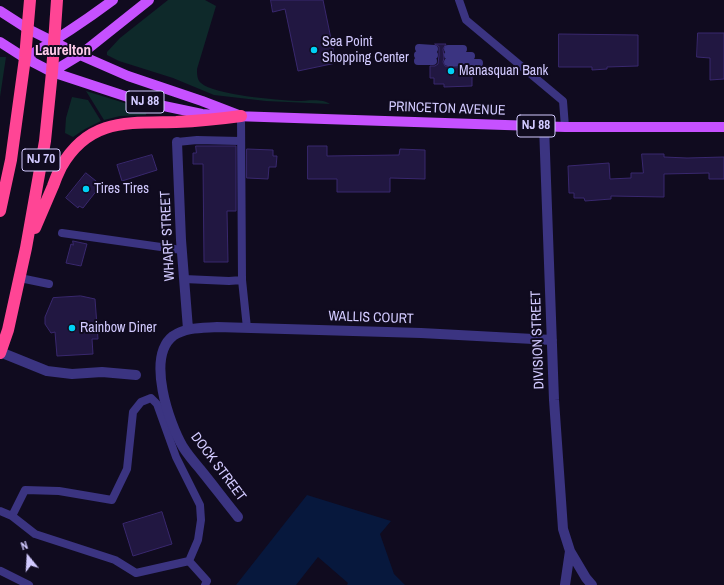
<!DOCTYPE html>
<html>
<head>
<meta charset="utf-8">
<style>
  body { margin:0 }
  #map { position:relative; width:724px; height:585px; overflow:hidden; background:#100b1f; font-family:"Archivo Narrow",sans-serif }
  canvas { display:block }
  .north { position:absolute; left:8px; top:537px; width:40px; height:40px; -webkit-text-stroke:3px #100b1f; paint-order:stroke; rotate:342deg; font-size:11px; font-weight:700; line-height:16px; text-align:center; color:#d2caff }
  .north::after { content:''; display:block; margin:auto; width:14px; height:18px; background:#d2caff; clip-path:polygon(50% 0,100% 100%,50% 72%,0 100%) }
</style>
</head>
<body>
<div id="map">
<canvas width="724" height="585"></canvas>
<div class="north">N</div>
</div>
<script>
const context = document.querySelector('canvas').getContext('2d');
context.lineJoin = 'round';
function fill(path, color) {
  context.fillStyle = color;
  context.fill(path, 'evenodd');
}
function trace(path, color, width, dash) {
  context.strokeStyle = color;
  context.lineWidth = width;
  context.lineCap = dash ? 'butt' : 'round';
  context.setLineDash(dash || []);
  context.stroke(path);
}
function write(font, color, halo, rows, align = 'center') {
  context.font = font + ' "Archivo Narrow",sans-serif';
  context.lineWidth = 4;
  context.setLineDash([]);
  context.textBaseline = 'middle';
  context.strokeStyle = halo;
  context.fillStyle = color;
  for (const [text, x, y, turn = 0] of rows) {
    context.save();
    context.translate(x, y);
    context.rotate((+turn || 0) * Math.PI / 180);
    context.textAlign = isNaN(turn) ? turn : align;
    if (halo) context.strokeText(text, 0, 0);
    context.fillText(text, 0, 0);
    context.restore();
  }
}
fill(new Path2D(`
  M168,0H205L216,6L197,69C197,74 197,80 201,83C214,95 278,100 297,101C307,101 322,98 330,104L266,101L214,95L173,78L119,61L107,55V52L120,38Z
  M0,57H6L0,97Z
  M86,91L147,110L146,115L120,116L104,120Z
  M72,97L88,100L101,121L85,129L73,137L65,133L66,118Z`), '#0e292a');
fill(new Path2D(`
  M307,495L391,521L380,534L394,574L405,585H347L348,583L318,557L296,585H236Z`), '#07183d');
const building = new Path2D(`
  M271,0H323L336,63L298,71L285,9L273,12Z
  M698,33H724V79L710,80V58L697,57Z
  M559,34L638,35V66L607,67V69L592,70V67H559Z
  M435,44H446L443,49L444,58L443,62L445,66L472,68V86L444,87V84H434V78H430V66H435L438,64L439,55V47Z
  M196,146H236V211H227L228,262H204L203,164H193V153H196Z
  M308,146H327V156L399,155L400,149L425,150V179L390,178V192H337V179H308Z
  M247,149L273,150V156H277L276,167H269L268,179L247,178Z
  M642,154H664V157L687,158L724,157V179H709V173L664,174V197L611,196V199L585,201L584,198H574V193H569L568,166L609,163L610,179L631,178V173H643Z
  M152,155L157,170L122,181L117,165Z
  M86,173L101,185L83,208L79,206L78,208L66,198Z
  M73,241L87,244L81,266L66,263L71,244L73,245Z
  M81,296L95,299L98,339H92L93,354L57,356L55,332L51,333L45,324V317L53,298Z
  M162,512L172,544L133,556L123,524Z`);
fill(building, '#211741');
trace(building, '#39286e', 1);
trace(new Path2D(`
  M459,0L466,20L563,101L565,127
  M419,48L434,49
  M448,49H463
  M418,55H434
  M448,55L471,56
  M418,61H433
  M448,62L479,63
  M241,116L242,280
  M177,142L197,140L240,141
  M62,233L182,250
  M20,278L49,284
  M184,279L229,281L242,280L247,328
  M0,511L12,516L35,534L115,560L136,573L189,561L207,581L205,585
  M12,516L25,490L59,491L112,500L127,469L133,412L141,402L151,398L157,404L176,457L200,505L201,520L198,540L189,561
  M1,571L29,585`), '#3b3481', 8);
trace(new Path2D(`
  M544,126L554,400L563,529L570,551L586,578L592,585
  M177,142L181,240L188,329
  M0,352L47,371L72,374L102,372L136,375
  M238,517C225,501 213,485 200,469C194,462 188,455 183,447C169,423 146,357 173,336C186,327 202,328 217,327L421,333L552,340
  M565,585L570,551`), '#3b3481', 10);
trace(new Path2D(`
  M0,11L28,29L80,55L128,76L202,101L241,116
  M0,42L25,58L52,72L140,101L202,114L216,115
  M25,58C56,40 85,21 113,0
  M52,72L80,55L149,0
  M234,116L565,127H724`), '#c651ff', 10);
trace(new Path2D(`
  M0,211L11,160L25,58L30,0
  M35,228C41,214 47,200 53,186C55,180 58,173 61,167C89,118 128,123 176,122C198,121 219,119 241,116
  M0,353L8,330L26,248L45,141L52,72L57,0`), '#ff4595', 12);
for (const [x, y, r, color] of [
  [314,50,4,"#00d1f5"],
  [451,71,4,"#00d1f5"],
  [86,189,4,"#00d1f5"],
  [72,328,4,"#00d1f5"]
]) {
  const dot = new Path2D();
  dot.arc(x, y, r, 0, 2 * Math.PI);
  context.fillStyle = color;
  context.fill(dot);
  trace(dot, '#100b1f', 1.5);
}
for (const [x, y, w] of [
  [145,102,38],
  [536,126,38],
  [41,160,38]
]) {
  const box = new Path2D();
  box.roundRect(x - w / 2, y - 11, w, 22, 3);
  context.fillStyle = '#100b1f';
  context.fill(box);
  trace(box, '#d2caff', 1);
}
write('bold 13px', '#d2caff', null, [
  ["NJ 88",145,102],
  ["NJ 88",536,126],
  ["NJ 70",41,160]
]);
write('14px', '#d2caff', '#100b1f', [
  ["Sea Point",322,42],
  ["Shopping Center",322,58],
  ["Manasquan Bank",459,71],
  ["Tires Tires",94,189],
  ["Rainbow Diner",80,328]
], 'left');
write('14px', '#d2caff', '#100b1f', [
  ["PRINCETON AVENUE",447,109,2],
  ["WHARF STREET",168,236,-93],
  ["WALLIS COURT",371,318,2],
  ["DIVISION STREET",538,340,-92],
  ["DOCK STREET",218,467,53]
]);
write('bold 15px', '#ffccea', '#100b1f', [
  ["Laurelton",63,51]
]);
</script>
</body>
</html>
